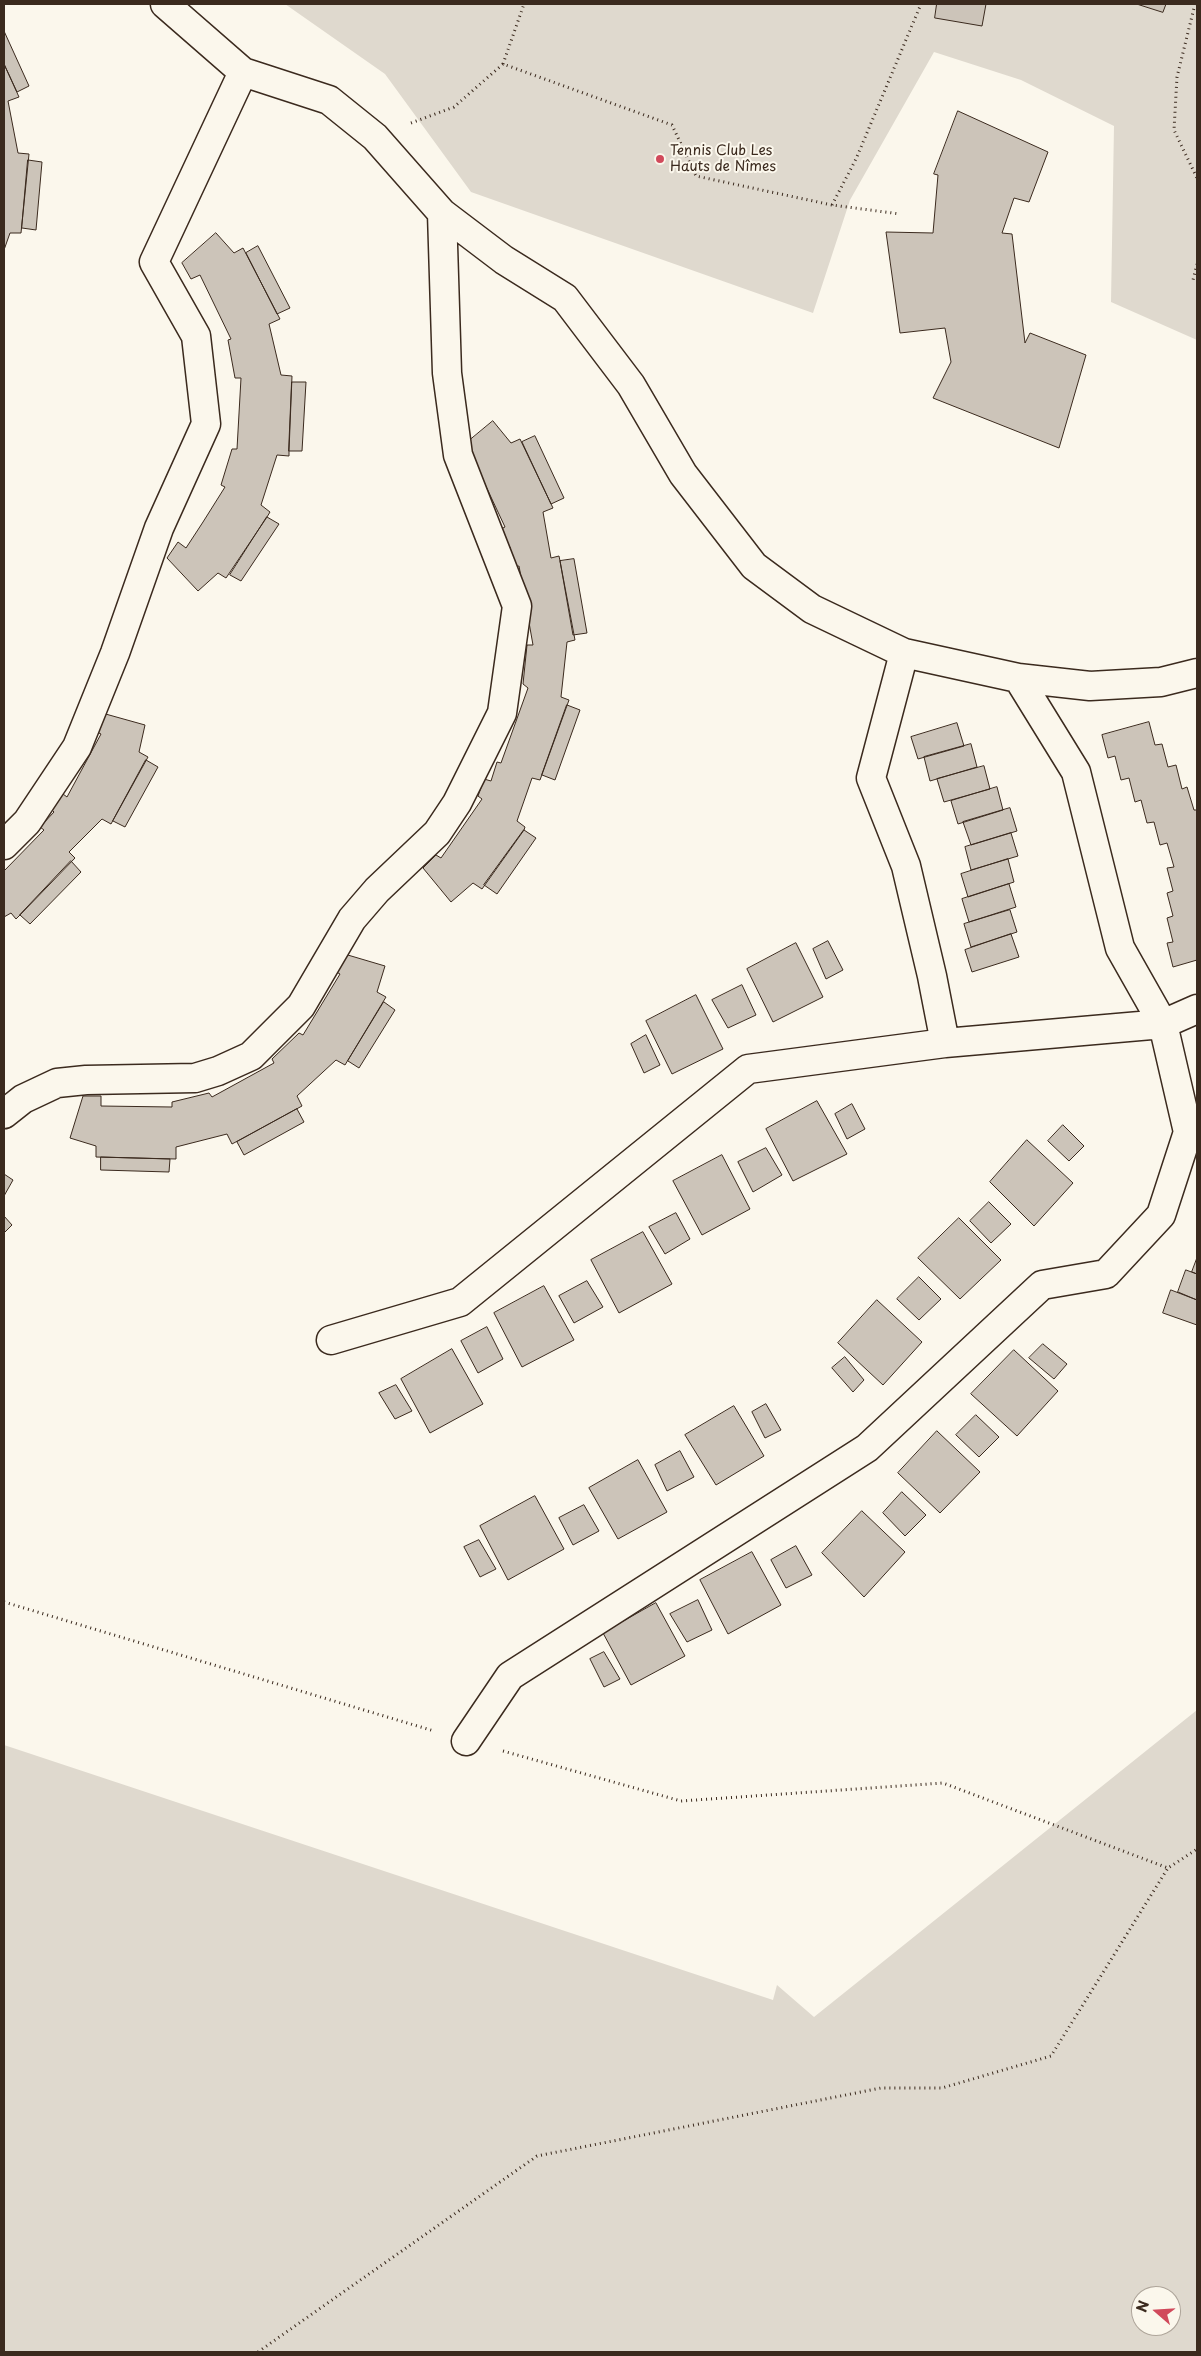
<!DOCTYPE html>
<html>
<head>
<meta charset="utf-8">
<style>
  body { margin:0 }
  #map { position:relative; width:1201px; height:2356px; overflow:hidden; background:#fbf7ec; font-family:"Playpen Sans",sans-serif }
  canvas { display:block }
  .frame { position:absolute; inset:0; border:5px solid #3b2a1e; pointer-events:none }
  .north { position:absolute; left:1131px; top:2286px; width:50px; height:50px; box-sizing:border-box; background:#fbf7ec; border:1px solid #aea59a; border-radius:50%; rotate:289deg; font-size:14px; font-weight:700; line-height:20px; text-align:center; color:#3b2a1e }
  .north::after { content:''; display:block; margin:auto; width:18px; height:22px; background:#d1495b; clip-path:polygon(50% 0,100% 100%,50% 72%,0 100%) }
</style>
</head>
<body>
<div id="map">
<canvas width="1201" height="2356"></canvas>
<div class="frame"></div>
<div class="north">N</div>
</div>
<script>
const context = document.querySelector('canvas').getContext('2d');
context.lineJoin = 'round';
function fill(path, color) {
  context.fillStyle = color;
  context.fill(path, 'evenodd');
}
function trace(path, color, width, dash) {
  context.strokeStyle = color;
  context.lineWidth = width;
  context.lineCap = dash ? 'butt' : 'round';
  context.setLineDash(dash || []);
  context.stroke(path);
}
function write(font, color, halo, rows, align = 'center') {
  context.font = font + ' "Playpen Sans",sans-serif';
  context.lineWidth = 4;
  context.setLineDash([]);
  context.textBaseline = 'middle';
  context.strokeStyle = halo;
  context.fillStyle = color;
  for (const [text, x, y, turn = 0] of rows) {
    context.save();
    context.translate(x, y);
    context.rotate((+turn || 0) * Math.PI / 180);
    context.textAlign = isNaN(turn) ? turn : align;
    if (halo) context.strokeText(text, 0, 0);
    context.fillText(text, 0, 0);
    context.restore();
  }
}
fill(new Path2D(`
  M285,4H1197V340L1111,302L1114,126L1021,80L934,52L850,200L813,313L471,192L385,74Z
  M1197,1710V2352H4V1745L773,2000L777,1985L814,2017ZM1141,2296H1171V2326H1141Z`), '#dfd9ce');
const building = new Path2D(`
  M937,4H986L982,26L935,18Z
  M1137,4H1166L1163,12Z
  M4,31L29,86L17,92L4,64Z
  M4,64L19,97L8,101L18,153L29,154L21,233H10L4,250Z
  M958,111L1048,152L1029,202L1014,198L1002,233L1012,234L1025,343L1030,333L1086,355L1059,448L933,398L951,362L945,328L900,333L886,232L933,233L938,175L934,174Z
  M28,160L42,162L36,230L22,228Z
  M216,233L234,253L243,248L280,319L269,324L281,375L292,376L289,451V456L277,455L261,505L270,512L267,517L226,578L218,573L198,591L167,558L178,542L186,548L203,522L225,487L221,485L232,449H237L241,378H235L228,340L231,339L200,275L191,279L182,263Z
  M258,246L290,308L277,314L246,253Z
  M292,382H306L302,451H289Z
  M493,421L511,443L520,439L553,508L543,512L551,558L559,556L560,561L575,640L567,642L561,697L569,700L540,780L532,778L517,821L525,827L524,830L482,889L473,883L451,902L423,868L436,855L441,858L482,799L478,796L484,779L491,781L497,762L501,763L528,688L523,684L527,645H533L519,566L514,567L510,547H504L501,529L505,527L475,463L458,450Z
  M535,436L564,498L551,504L522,442Z
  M267,517L279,524L241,581L230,575Z
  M574,559L587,633L573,635L560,561Z
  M567,705L580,710L555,780L542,775Z
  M102,713L145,725L139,752L148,757L111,824L102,819L69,852L75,858L20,915L16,919L11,913L4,917V871L44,830L40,827L54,812L50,808L63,794L67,797L101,734L97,732Z
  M1149,722L1155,745L1162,744L1168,767L1176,765L1182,789L1187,787L1194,810H1197V960L1173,967L1167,943L1173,942L1167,918L1173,916L1167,893L1173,891L1167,868L1174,867L1167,843L1160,845L1154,822L1147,823L1141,800L1135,802L1129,778L1121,780L1115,756L1108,758L1102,735Z
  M957,723L964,746L918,759L911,737Z
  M971,744L977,767L930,781L924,757Z
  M146,760L158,767L125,827L113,821Z
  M984,766L990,789L944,802L937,779Z
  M997,787L1003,810L958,824L951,801Z
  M1010,808L1017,831L971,845L963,822Z
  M524,830L536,838L497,894L484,885Z
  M1011,833L1018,856L971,870L965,847Z
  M1008,859L1014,882L968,897L961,874Z
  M71,861L81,872L30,924L20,915Z
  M1009,884L1016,907L969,922L962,899Z
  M1010,910L1017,932L971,947L964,924Z
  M1011,934L1019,957L972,972L965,950Z
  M828,941L843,970L826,979L813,949Z
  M796,943L823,997L773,1022L747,969Z
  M341,953L385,966L377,992L386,997L345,1065L336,1060L297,1096L302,1106L232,1144L227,1134L176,1147V1159L96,1157V1146L70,1138L83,1096H101V1106L172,1107V1102L209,1093L212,1097L274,1063L272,1059L299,1033L303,1035L340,974L331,969Z
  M742,985L756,1015L728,1028L712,1000Z
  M696,995L723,1049L672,1074L646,1021Z
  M384,1002L395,1010L359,1068L348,1061Z
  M646,1035L660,1065L644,1073L631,1044Z
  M817,1101L847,1154L793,1181L766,1129Z
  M852,1104L865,1129L847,1139L835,1114Z
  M297,1109L304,1122L244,1155L237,1142Z
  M1063,1125L1084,1146L1069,1161L1048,1141Z
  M1027,1140L1073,1183L1034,1226L990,1182Z
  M766,1148L782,1175L753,1192L738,1162Z
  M722,1155L750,1209L702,1235L673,1181Z
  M101,1157L170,1159L169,1172L101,1170Z
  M4,1174L13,1180L4,1196Z
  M989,1202L1011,1224L991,1243L970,1221Z
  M676,1213L690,1239L665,1254L649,1227Z
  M4,1216L12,1225L4,1233Z
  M959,1218L1001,1260L960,1299L918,1258Z
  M643,1232L672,1284L619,1313L591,1260Z
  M1197,1258V1274L1192,1272Z
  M1186,1270L1197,1274V1300L1178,1292Z
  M919,1277L941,1299L919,1320L897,1299Z
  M587,1281L603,1307L574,1323L559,1296Z
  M544,1286L574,1340L522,1367L494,1313Z
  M1171,1290L1197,1300V1325L1163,1313Z
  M877,1300L922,1342L883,1385L838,1343Z
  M487,1327L503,1359L478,1373L461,1341Z
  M1043,1344L1067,1364L1054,1379L1029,1358Z
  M452,1349L483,1404L430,1433L401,1379Z
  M1014,1350L1058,1391L1017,1436L971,1394Z
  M845,1357L864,1380L853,1392L832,1368Z
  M396,1385L412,1411L395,1419L379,1393Z
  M766,1404L781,1430L765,1438L752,1412Z
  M734,1406L764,1456L716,1485L685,1435Z
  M976,1415L999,1437L979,1457L956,1435Z
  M937,1431L980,1472L940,1513L898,1473Z
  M680,1451L694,1477L667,1491L655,1465Z
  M638,1460L667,1512L618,1539L589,1488Z
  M902,1492L926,1515L905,1536L883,1513Z
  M535,1496L564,1549L508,1580L480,1526Z
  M584,1505L599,1531L573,1545L559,1518Z
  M862,1511L905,1552L864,1597L822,1553Z
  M479,1540L496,1569L480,1577L464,1547Z
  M796,1546L812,1575L786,1588L771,1560Z
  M752,1552L781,1605L728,1634L700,1580Z
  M698,1600L712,1630L687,1642L670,1614Z
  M656,1603L685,1656L631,1685L603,1633Z
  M604,1652L620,1679L604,1687L590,1659Z`);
fill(building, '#ccc4b9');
trace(building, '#3b2a1e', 1);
const minor = new Path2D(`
  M165,4L243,72L329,100L375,137L442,213L504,260L565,298L631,385L683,474L754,566L812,609L904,653L1018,678L1090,686L1161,682L1197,673
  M904,653L871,778L906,866L932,976L945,1043
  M4,845L27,822L77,747L115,653L159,528L206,424L196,336L154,262L243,72
  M4,1114L23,1099L57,1083L86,1080L195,1078L218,1071L251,1056L301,1006L352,919L377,890L437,833L457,803L502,713L517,606L458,455L447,373L442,213
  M331,1340L460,1302L748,1069L945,1043L1163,1024L1120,948L1076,772L1018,678
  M466,1741L510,1676L867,1448L1042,1285L1106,1274L1161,1215L1188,1132L1163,1024L1197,1009`);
trace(minor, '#3b2a1e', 31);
trace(new Path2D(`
  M1195,4L1177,77L1174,130L1197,178
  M503,64L524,4
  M411,123L454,107L503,64L672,125L696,176L832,205L900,214
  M832,205L856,159L921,4
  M1197,264L1193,280L1197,281
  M4,1602L434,1731
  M503,1751L681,1801L943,1783L1168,1868L1197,1849
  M258,2352L537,2156L881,2088H942L1051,2056L1168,1868`), '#3b2a1e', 3, [1, 4]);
trace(minor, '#fbf7ec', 28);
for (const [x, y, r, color] of [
  [660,159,5,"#d1495b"]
]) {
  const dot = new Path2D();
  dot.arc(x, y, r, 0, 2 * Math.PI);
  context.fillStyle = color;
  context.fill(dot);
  trace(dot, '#fbf7ec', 2);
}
write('14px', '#3b2a1e', '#fbf7ec', [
  ["Tennis Club Les",670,151],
  ["Hauts de Nîmes",670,167]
], 'left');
</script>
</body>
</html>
